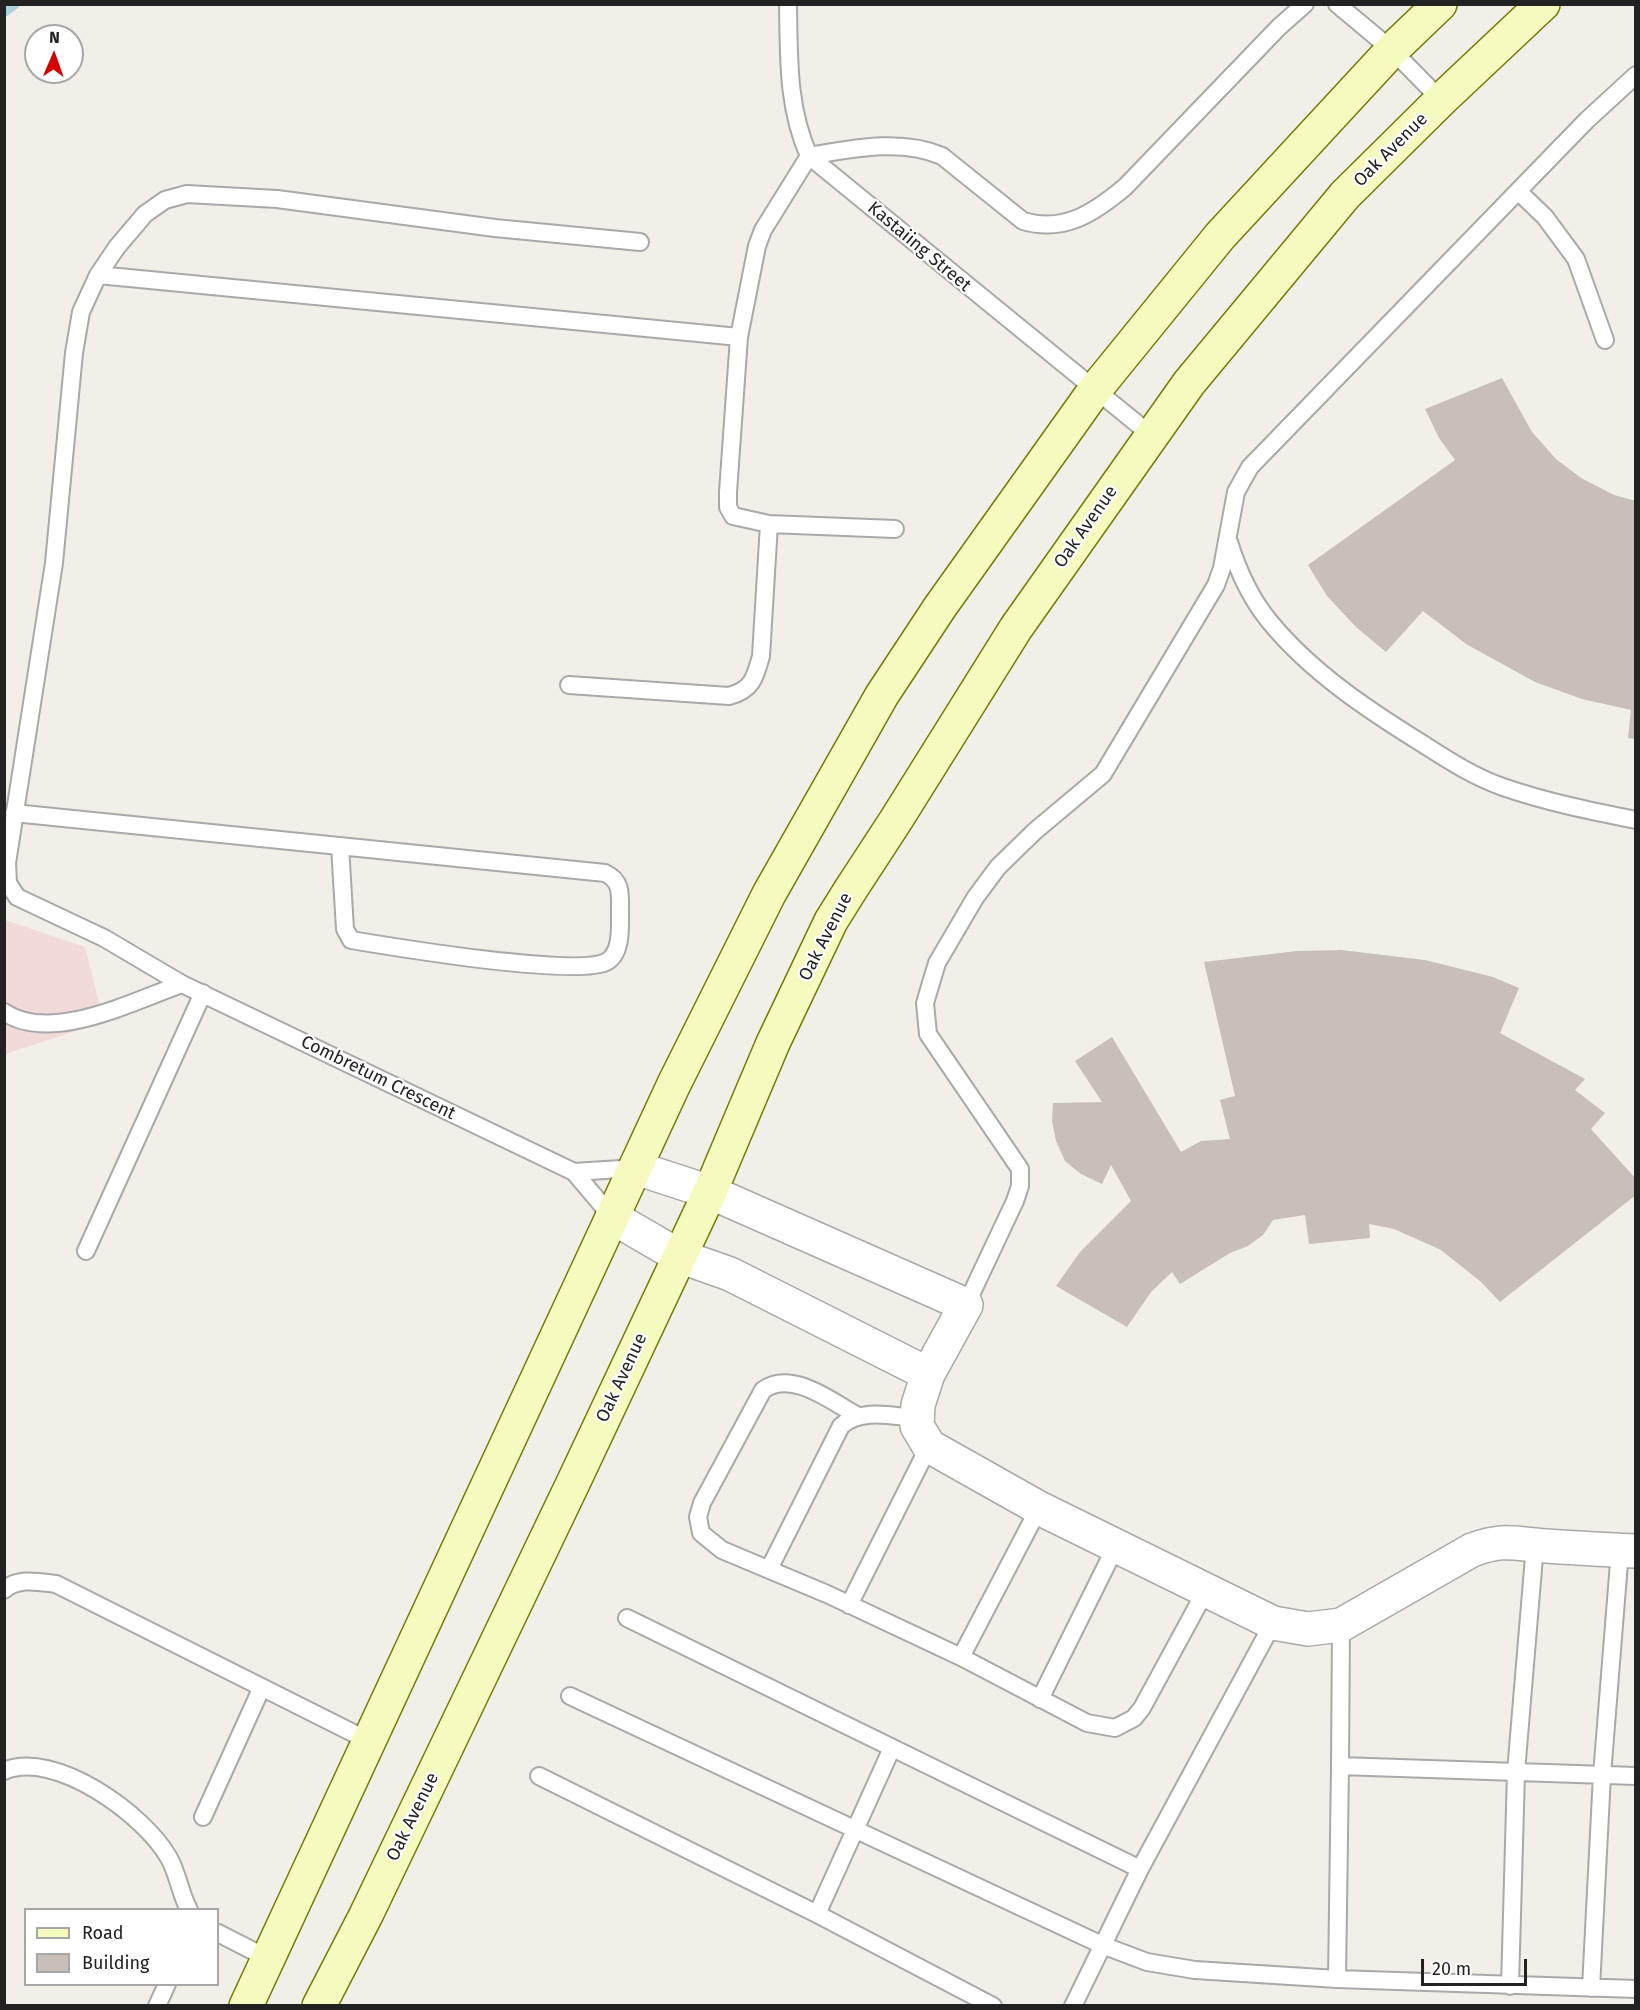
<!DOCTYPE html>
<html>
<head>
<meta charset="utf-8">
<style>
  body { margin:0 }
  #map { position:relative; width:1640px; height:2010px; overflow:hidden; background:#f2efe9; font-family:"Fira Sans",sans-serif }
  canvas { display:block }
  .frame { position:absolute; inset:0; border:6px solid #222; pointer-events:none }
  .legend { position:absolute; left:24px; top:1908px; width:195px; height:78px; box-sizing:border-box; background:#fff; border:2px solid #a7a7a7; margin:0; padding:8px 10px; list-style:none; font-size:18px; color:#222 }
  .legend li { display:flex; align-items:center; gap:12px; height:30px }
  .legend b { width:30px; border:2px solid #a7a7a7 }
  .north { position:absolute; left:24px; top:24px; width:60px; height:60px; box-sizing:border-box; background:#fff; border:2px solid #a7a7a7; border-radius:50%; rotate:2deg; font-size:16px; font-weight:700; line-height:24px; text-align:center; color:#222 }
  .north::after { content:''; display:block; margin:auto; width:21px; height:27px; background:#d40000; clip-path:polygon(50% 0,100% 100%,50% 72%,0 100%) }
  .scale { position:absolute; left:1421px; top:1959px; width:106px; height:27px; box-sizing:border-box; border:3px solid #222; border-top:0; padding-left:8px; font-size:18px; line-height:21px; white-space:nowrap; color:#222; -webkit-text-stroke:4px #fff; paint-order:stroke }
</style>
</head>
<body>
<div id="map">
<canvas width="1640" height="2010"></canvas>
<div class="frame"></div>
<ul class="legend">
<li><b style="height:8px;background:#f7fabf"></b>Road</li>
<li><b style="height:16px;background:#c7bfb8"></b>Building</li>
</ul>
<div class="north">N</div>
<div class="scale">20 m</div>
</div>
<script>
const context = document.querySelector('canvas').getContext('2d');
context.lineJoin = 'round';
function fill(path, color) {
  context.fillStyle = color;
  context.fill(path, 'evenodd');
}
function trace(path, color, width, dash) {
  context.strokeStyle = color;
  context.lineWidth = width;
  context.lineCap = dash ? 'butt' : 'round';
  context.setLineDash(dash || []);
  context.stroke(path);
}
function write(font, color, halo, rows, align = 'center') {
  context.font = font + ' "Fira Sans",sans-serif';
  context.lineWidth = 4.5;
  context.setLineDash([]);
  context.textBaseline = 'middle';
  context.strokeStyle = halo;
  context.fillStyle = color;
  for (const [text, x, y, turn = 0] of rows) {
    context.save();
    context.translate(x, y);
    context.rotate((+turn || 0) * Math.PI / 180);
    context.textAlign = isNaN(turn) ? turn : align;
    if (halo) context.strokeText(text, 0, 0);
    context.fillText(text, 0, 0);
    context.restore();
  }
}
fill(new Path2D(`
  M5,920L85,947L104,1022L5,1054Z`), '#f2dad9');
trace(new Path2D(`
  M4,12L15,4`), '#aad3df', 10);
fill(new Path2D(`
  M1502,378L1532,432L1556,459L1581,478L1614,495L1636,501V739L1628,738L1631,710L1582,699L1535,682L1466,644L1423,611L1386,652L1356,627L1327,596L1308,565L1455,460L1439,438L1425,409Z
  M1341,950L1425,960L1493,977L1519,988L1500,1033L1585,1079L1575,1090L1605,1113L1591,1129L1636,1179V1195L1500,1302L1481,1282L1441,1250L1394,1229L1369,1224L1370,1238L1309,1244L1305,1215L1273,1220L1263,1235L1248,1246L1230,1253L1180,1284L1172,1272L1151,1292L1127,1327L1056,1286L1080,1252L1131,1201L1111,1165L1102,1184L1081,1174L1065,1161L1056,1141L1052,1121L1053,1103L1102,1102L1075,1061L1112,1037L1181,1152L1201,1141L1230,1139L1220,1100L1235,1096L1204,962L1297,951Z`), '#c7bfb8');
const lane = new Path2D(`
  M788,4C789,57 787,107 809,156L1151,435
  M1337,4L1392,50L1441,100
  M1518,191L1545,217L1576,259L1605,340
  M98,275L739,337L728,492V507L733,516L769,524L895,529
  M739,337L757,246L763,230L809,156C851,149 901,138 942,156L1023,221C1064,233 1094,213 1125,187L1279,27L1305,4
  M1229,542C1238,571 1250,598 1270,622C1311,672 1368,710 1423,744C1448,760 1474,777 1503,787C1546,802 1591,811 1636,820
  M569,685L729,696C752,690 755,678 761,656L769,524
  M14,813L605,873C622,881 620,894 620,912C620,927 622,954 606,962C575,977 393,947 351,940L345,929L340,846
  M4,1012C51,1044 133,1001 182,984
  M574,1172L636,1168
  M612,1217L574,1172L182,984L104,938L17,897L8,883L7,863L54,563L74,353L81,312L98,275L117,247L145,214L165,200L187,194L277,199L495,228L640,242
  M86,1251L203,993
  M966,1305L1015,1201L1020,1186V1169L928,1034L925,1003L937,963L975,898L998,867L1035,831L1103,774L1216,585L1222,568L1236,492L1250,467L1587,120L1636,75
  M858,1416C832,1402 792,1369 763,1390L702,1503L698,1517L701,1533L722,1550L827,1594L961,1657L1087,1723L1115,1728L1134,1718L1142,1708L1205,1592
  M769,1569L841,1426C860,1408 892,1416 915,1418
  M4,1590C18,1577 39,1582 56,1584L367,1740
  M849,1605L929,1446
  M627,1618L1140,1869
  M1341,1625L1340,1766L1636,1776
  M961,1657L1039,1508
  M570,1696L1102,1945L1147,1962L1195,1970L1337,1979L1636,1989
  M1040,1699L1115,1548
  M4,1771C55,1749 145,1815 169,1858C178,1874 180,1893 189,1910
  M539,1776L817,1914L993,2006
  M203,1817L262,1687
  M817,1914L892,1748
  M218,1933L267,1958
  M1337,1979L1340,1766
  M1510,1986L1516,1772L1535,1545
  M1591,1988L1602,1775L1620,1550
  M157,2006L167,1984
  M1073,2006L1140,1869L1273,1623`);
const street = new Path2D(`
  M636,1168L710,1192L966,1305L928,1374L918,1405L917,1426L929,1446L1039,1508L1273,1623L1308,1629L1341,1625L1472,1550C1504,1538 1514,1544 1546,1546C1576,1548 1606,1550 1636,1551
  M612,1217L679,1256L730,1274L928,1374`);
const secondary = new Path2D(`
  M246,2006L674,1084L769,894L882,695L940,607L1094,391L1220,236L1392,50L1440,4
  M319,2006L366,1915L574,1481L710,1192L773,1043L831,921L851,889L896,820L1016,628L1189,383L1345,195L1441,100L1543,4`);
trace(lane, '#a9a9a9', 20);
trace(street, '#a9a9a9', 36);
trace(secondary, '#707d05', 36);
trace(lane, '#fff', 16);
trace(street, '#fff', 33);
trace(secondary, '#f7fabf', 33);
write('18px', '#222', '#fff', [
  ["Oak Avenue",1391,150,-45],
  ["Kastaiing Street",919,247,40],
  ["Oak Avenue",1086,527,-55],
  ["Oak Avenue",826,937,-63],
  ["Combretum Crescent",378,1078,26],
  ["Oak Avenue",622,1378,-65],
  ["Oak Avenue",413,1817,-64]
]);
</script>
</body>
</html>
